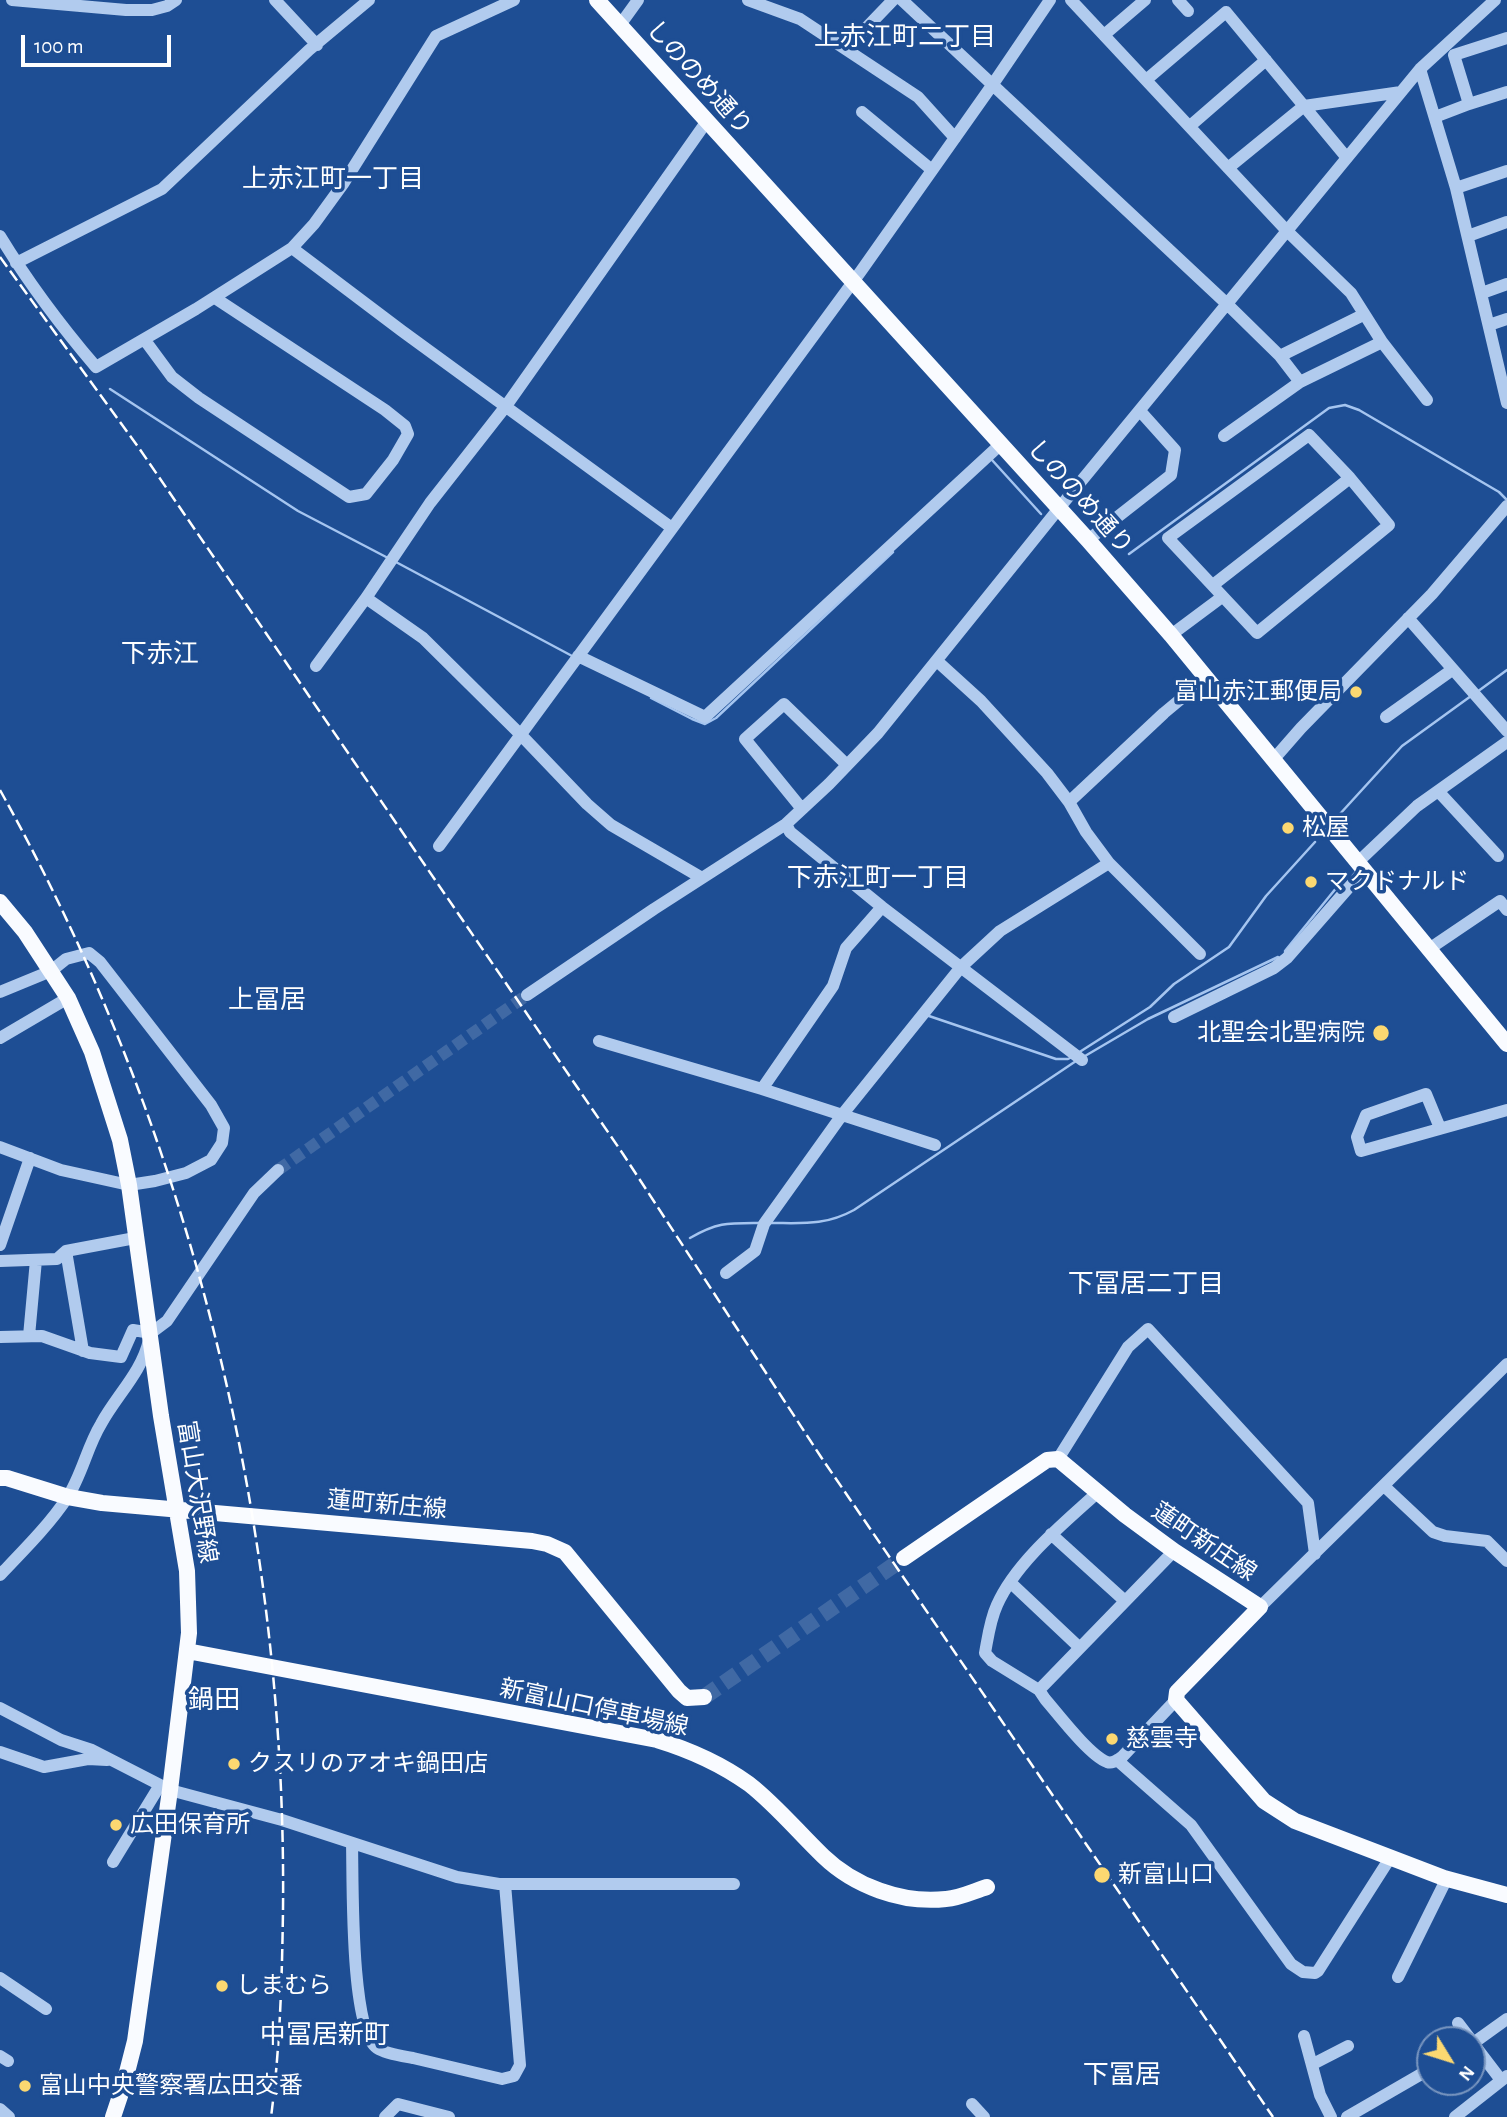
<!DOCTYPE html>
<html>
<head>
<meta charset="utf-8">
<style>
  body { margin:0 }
  #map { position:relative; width:1507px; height:2117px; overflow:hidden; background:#1e4e94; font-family:"Alegreya Sans",sans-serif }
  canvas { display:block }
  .north { position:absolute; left:1416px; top:2026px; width:70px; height:70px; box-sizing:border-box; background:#1e4e94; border:2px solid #7895bf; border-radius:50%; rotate:128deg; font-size:19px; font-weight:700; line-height:28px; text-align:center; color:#fff }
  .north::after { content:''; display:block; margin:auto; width:24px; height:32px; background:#fcd871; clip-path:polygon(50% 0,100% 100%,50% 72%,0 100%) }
  .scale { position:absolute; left:21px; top:35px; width:150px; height:32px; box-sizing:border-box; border:4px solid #fff; border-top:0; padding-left:9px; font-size:21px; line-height:24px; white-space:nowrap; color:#fff; -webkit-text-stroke:5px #1e4e94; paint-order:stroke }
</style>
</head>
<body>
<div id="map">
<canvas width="1507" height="2117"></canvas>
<div class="north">N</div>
<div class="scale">100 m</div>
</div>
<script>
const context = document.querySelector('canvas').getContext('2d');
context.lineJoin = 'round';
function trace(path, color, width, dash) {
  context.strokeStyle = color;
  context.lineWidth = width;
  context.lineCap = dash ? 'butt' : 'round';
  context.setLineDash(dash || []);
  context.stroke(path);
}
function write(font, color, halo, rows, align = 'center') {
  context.font = font + ' "Alegreya Sans","Noto Sans JP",sans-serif';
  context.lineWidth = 7;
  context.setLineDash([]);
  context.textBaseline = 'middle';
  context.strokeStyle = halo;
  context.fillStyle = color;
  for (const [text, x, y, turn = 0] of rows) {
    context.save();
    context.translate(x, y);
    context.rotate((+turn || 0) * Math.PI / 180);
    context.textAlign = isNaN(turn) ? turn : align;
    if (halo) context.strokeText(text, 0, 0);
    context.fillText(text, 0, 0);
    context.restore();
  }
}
trace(new Path2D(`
  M110,389L298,511L388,558
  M992,460L1041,514
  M1129,554L1329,408L1345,405L1359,410L1499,492L1507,500
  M394,561L574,657
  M1477,692L1507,670
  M651,698L692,719L705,724L716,718L893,552
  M1339,815L1402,746L1471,696
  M1285,951L1346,876
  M929,1016L1056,1059H1068L1072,1057
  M1078,1053L1150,1007L1174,984L1229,947L1266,896L1315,842
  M1085,1056L1148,1019L1278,957
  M770,1223C802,1223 825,1226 854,1210L1076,1061
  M690,1238C718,1222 728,1223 760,1223`), '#a5c5f0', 2.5);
trace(new Path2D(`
  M278,1170L527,995`), '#4069a4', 12, [12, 6]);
trace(new Path2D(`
  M704,1697L904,1558`), '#4069a4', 16, [16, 8]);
trace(new Path2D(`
  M12,0L126,10H152L167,6L176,0
  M275,0L317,45
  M748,0L800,19L918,97L955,138
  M902,0L1227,304L1280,356L1300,382
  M1071,0L1287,231L1351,293L1382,342L1427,400
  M1178,0L1188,11
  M620,25L638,0
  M1104,35L1145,0
  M846,49L893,0
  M1420,69L1456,188L1507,403
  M1146,80L1226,12L1347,158
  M1469,104L1454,55L1507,38
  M862,112L932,170
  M1435,117L1469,104L1507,92
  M1190,126L1266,60
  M1228,168L1304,106L1401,92
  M1456,188L1507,171
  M0,236C28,282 61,326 96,367L196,309L292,248L314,224L343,184L436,36L514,0
  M1468,236L1507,222
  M292,248L402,331L672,528
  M16,263L162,189L309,50L369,0
  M1482,293L1507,284
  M1489,325L1507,319
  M144,339L172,377L199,398L349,497L366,494L393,460L408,434L405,426L385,410L215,298
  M1280,356L1363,315
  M1309,435L1350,478L1389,525L1257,633L1168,538Z
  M1224,436L1300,382L1382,342
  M1088,540L1171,475L1175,450L1140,411
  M1213,585L1350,478
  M366,598L423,638L521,735L587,804L611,825L702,878
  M1408,618L1507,731
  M1171,635L1222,597
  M578,656L705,717L1002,443
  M316,666L366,598L430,503L506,406L707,121
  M1386,717L1452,670
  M1273,760L1301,728L1432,594L1507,506
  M1438,791L1498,856
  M1069,802L1164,713L1206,678
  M802,809L745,739L784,704L847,765
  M786,824L790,832L882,907L1082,1060
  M439,846L861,271L993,84L1050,0
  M1358,862L1417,806L1507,742
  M1109,863L1200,954
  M1429,949L1500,901L1507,910
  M0,992L51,971L66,959L89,953L100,962L211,1105L224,1128L222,1143L211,1160L186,1173L155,1181L129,1185L61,1170L0,1147
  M527,995L654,909L786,824L829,784L878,733L1060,507L1420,69L1495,0
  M1174,1017L1274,968L1287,958L1364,870
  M0,1038L68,998
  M599,1041L762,1089L935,1145
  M762,1089L833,986L846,948L882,907
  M1440,1128L1426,1094L1366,1115L1357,1137L1361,1151L1507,1110
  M0,1245L30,1158
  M66,1251L83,1351
  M0,1261L57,1259L66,1251L135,1238
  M726,1273L755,1251L764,1224L842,1115L961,967L1000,931L1109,863L1086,832L1069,802L1047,773L981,701L937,661
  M29,1336L36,1260
  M0,1337L42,1336L90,1353L121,1357L133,1330L151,1333L167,1321L254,1193L278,1170
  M1058,1459L1128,1347L1148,1329L1308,1503L1315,1554
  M1384,1486L1433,1532L1445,1536L1487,1541L1507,1561
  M1097,1493C1063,1524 1016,1562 997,1605C990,1620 988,1637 985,1653L992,1661L1039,1690L1174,1551
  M1051,1534L1125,1601
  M0,1575C22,1552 50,1524 67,1498C82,1475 87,1447 101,1424C116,1396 142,1372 149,1340
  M1011,1583L1080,1648
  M1260,1607L1507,1364
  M1039,1690L1045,1699C1058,1714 1089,1755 1107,1762C1113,1764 1117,1760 1122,1757L1176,1700
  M0,1708L61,1740L92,1750L170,1790L282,1820L457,1877L499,1884H734
  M0,1752L44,1767L88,1759L107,1760
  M1117,1760L1191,1825L1291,1964L1303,1972L1315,1973L1318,1971L1390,1858
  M352,1843C353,1879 350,2030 377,2048C386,2054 402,2056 413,2058C442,2065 472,2072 502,2079L514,2076L520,2065L505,1884
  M113,1862L160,1785
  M1398,1977L1447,1878
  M0,1978L46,2009
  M1458,2023L1471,2040
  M1304,2036L1320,2095L1331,2117
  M1472,2042L1501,2080
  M1472,2044L1507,2019
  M0,2056L8,2061
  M1313,2064L1348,2046
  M972,2104L984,2117
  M0,2109L9,2117
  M385,2117L398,2104L449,2117
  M1347,2117L1430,2069
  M1455,2117L1507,2076`), '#b1cbee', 12);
trace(new Path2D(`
  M597,0L1088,540L1171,635L1507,1044
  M0,902L25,932L68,998L92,1052L120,1140L129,1185L161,1416L187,1571L189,1633L170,1790L135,2041L124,2084L113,2117
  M0,1478H7L68,1497L102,1503L532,1541L547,1544L565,1552L679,1691L687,1698L704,1697
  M904,1558L1047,1460L1058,1459L1125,1515L1174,1551L1260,1607L1177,1692L1176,1700L1264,1801L1295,1821L1444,1878L1507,1895
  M187,1651L657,1740C690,1750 721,1764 749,1784C776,1805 798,1832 823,1856C854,1886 902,1904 946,1899C960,1898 974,1891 987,1887`), '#f9fbff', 16);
trace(new Path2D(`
  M0,257L139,448L623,1154L821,1457L1273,2117
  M0,790C189,1129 287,1522 283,1910C282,1979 280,2049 271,2117`), '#fff', 2.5, [12, 5]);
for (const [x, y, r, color] of [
  [1356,692,7,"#fcd871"],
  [1288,828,7,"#fcd871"],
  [1311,882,7,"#fcd871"],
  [1381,1033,9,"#fcd871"],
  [1112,1739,7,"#fcd871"],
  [234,1764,7,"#fcd871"],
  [116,1825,7,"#fcd871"],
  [1102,1875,9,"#fcd871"],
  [222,1986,7,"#fcd871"],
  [25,2086,7,"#fcd871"]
]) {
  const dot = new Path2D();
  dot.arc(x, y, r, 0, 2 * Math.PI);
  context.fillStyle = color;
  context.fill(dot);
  trace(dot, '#1e4e94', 2.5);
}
write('24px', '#fff', '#1e4e94', [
  ["しののめ通り",699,78,48],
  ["しののめ通り",1080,497,48],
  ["富山大沢野線",197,1492,81],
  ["蓮町新庄線",387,1505,5],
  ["蓮町新庄線",1204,1542,34],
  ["新富山口停車場線",594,1708,12]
]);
write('24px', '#fff', '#1e4e94', [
  ["富山赤江郵便局",1342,692,"right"],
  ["松屋",1302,828],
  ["マクドナルド",1325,882],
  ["北聖会北聖病院",1365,1033,"right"],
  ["慈雲寺",1126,1739],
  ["クスリのアオキ鍋田店",248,1764],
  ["広田保育所",130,1825],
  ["新富山口",1118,1875],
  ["しまむら",236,1986],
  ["富山中央警察署広田交番",39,2086]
], 'left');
write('26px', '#fff', '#1e4e94', [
  ["上赤江町二丁目",905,37],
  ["上赤江町一丁目",333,179],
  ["下赤江",160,654],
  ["下赤江町一丁目",878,878],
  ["上冨居",267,1000],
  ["下冨居二丁目",1146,1284],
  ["鍋田",214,1700],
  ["中冨居新町",325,2035],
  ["下冨居",1122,2075]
]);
</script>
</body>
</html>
